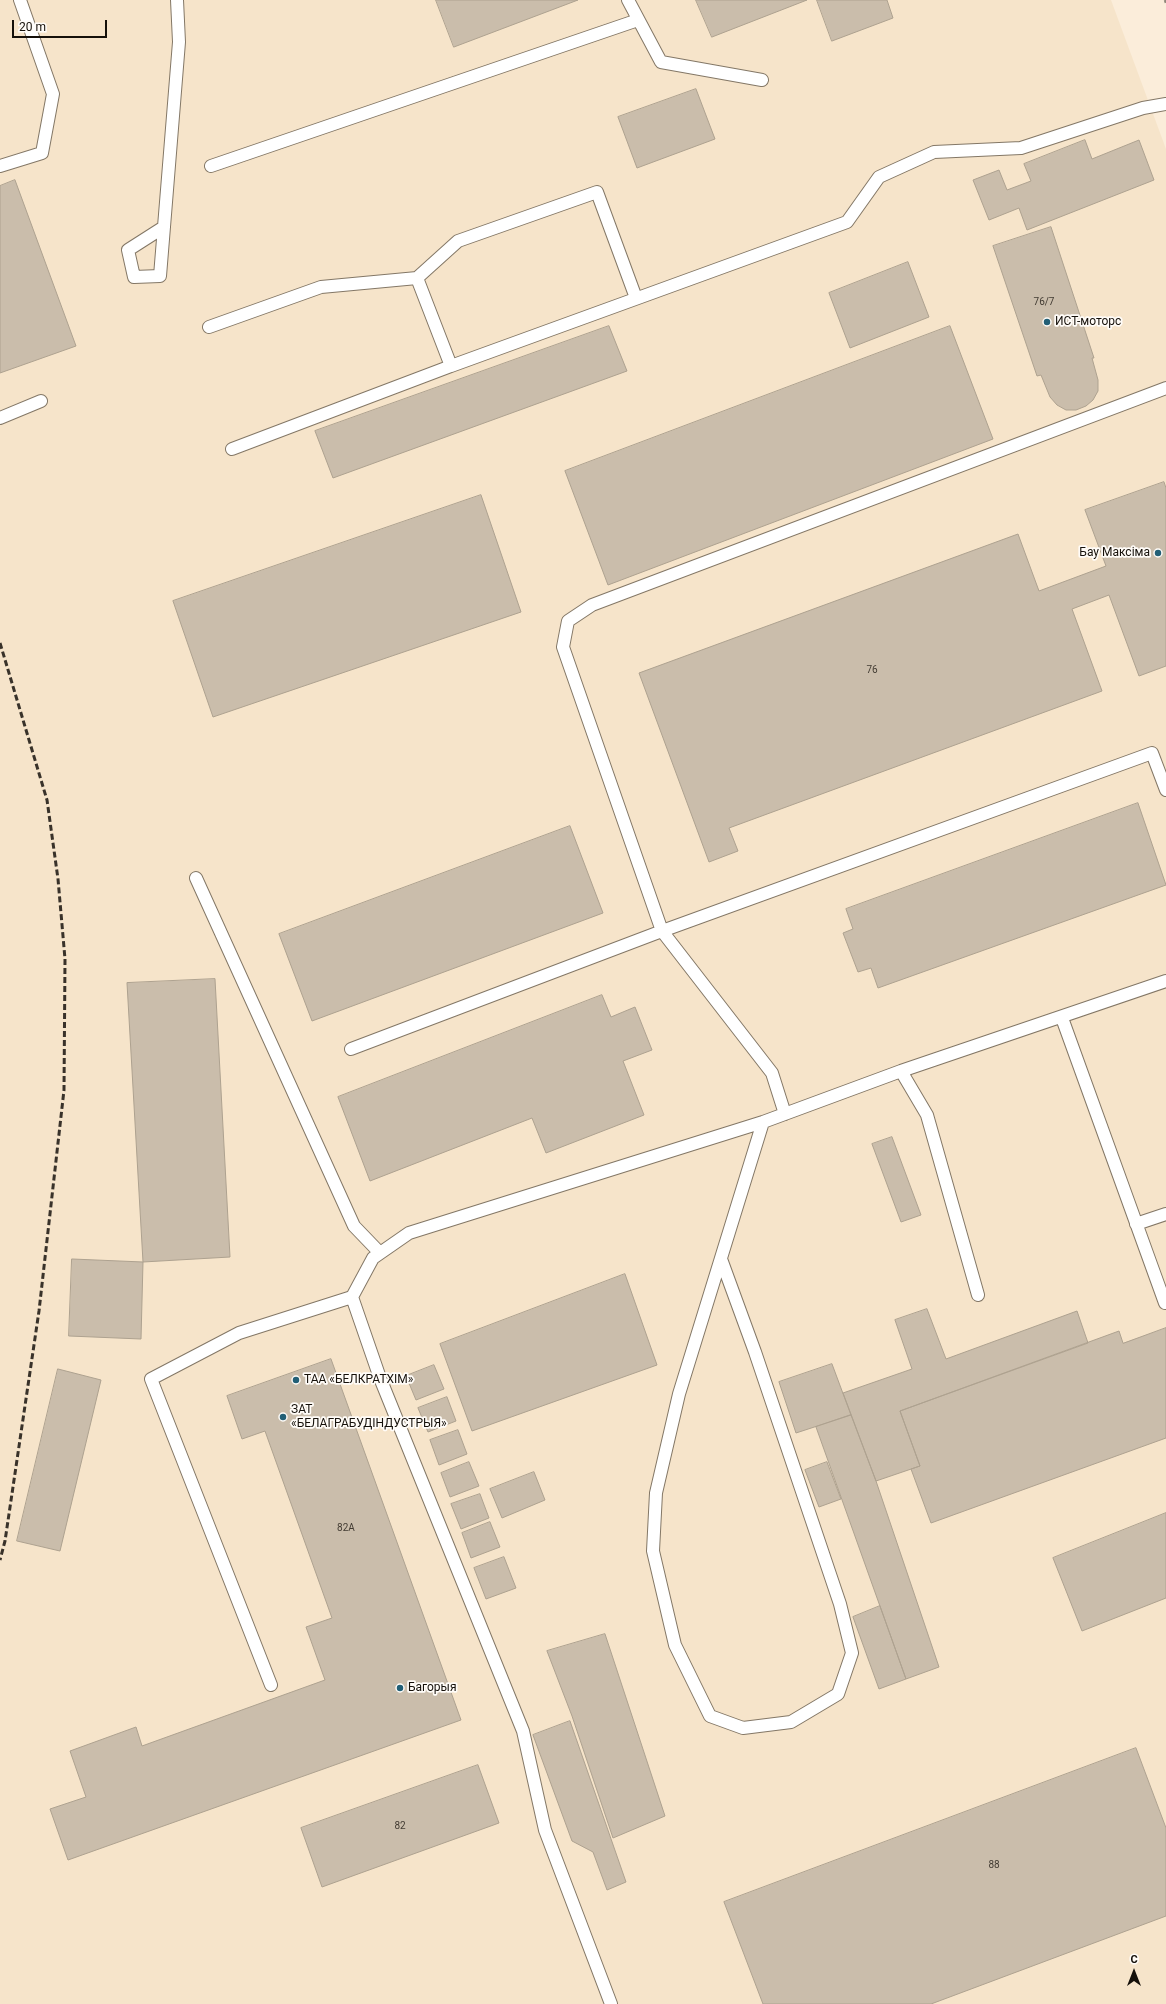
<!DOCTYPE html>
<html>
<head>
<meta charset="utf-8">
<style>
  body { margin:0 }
  #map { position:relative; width:1166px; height:2004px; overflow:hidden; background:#fbedda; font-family:Roboto,sans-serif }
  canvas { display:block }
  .north { position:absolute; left:1114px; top:1952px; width:40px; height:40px; -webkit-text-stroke:3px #fffcf8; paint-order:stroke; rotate:0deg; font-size:11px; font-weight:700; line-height:16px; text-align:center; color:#15100a }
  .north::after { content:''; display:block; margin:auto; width:14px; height:18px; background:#15100a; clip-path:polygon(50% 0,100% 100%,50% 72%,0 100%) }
  .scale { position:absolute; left:12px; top:20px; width:95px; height:18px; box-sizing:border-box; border:2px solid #15100a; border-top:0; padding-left:5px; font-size:12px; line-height:14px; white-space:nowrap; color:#15100a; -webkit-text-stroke:3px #fffcf8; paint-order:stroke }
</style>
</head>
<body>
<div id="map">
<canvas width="1166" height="2004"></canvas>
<div class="north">С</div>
<div class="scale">20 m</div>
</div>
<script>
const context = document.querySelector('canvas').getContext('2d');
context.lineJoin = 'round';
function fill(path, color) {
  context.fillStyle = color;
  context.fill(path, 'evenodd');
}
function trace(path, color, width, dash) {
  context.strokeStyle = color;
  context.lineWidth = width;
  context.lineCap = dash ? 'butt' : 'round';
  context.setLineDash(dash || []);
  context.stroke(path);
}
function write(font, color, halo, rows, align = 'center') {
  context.font = font + ' Roboto,sans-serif';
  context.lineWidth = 3.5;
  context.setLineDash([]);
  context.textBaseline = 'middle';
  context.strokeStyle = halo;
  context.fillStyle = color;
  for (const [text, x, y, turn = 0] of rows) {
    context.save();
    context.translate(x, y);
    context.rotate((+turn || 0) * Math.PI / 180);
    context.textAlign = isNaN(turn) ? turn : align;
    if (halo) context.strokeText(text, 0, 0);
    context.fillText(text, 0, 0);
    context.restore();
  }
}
fill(new Path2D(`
  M0,0H1111L1166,149V2004H0Z`), '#f6e4ca');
const building = new Path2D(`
  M436,0H578L454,47Z
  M696,0H807L712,37Z
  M817,0H887L893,18L832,41Z
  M696,89L715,139L637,168L618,117Z
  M1085,140L1092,159L1139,140L1154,180L1027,230L1019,208L989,220L973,180L999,170L1007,190L1031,181L1024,164Z
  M15,180L76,346L0,373V186Z
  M1051,227L1094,358H1092L1098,380V391L1093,400L1086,406L1076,410H1066L1057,405L1050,397L1041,375L1037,376L993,246Z
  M908,262L929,317L850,348L829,293Z
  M609,326L627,371L333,478L315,431Z
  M950,326L993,439L608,585L565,471Z
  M1164,482L1166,488V666L1139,676L1109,595L1072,609L1102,691L729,828L738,851L709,862L639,673L1018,534L1039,591L1106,566L1085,510Z
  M481,495L521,612L213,717L173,601Z
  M1138,803L1166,885L878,988L871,968L858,972L843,933L853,929L846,909Z
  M570,826L603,913L312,1021L279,934Z
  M215,979L230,1257L143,1262L127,983Z
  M602,995L611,1017L635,1007L652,1050L623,1061L644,1115L546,1153L532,1118L370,1181L338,1097Z
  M892,1137L921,1215L901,1222L872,1144Z
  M72,1259L143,1262L141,1339L69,1336Z
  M625,1274L657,1365L472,1431L440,1344Z
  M927,1309L946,1359L1077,1311L1088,1343L900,1411L920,1466L876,1481L843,1393L912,1369L895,1320Z
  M1166,1328V1438L931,1523L911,1469L920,1466L900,1411L1119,1331L1123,1343Z
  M331,1359L461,1720L68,1860L50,1809L86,1797L70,1751L136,1727L142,1746L325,1680L306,1627L332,1618L265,1431L242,1439L227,1396Z
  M832,1364L851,1415L796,1433L779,1382Z
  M434,1365L444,1389L416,1400L406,1376Z
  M58,1369L101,1380L60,1551L17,1541Z
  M447,1397L456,1421L428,1432L418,1408Z
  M851,1415L876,1481L939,1667L906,1679L816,1427Z
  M458,1430L467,1454L439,1465L430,1440Z
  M469,1462L479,1486L450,1497L441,1473Z
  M827,1462L841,1499L819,1507L805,1470Z
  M534,1472L545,1500L502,1518L490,1489Z
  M480,1494L489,1518L461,1529L451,1504Z
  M1166,1513V1598L1082,1631L1053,1558Z
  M490,1522L500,1547L471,1558L462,1533Z
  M504,1557L516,1588L486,1599L474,1568Z
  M880,1606L906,1679L879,1689L853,1617Z
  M605,1634L665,1816L613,1838L572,1716L547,1651Z
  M570,1721L626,1882L607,1890L593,1852L572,1841L533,1735Z
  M1136,1748L1166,1828V1916L931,2004H763L724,1902Z
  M478,1765L499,1823L322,1887L301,1828Z`);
fill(building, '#cabdab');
trace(building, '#aea290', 1);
const service = new Path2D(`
  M628,0L661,62L762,80
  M0,166L42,153L53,94L20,0
  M211,166L638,20
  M164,227L128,250L134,277L160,276L179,42L177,0
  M636,298L597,192L458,241L417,278L451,366L847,222L879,177L934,152L1021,148L1143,108L1166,104
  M209,327L321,287L417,278
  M0,418L41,401
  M232,449L451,366
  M196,878L354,1226L380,1253
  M1062,1018L1165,1303
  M351,1049L662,931L1152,753L1166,790
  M901,1071L927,1115L978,1295
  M785,1114L772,1073L662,931L563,647L568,621L592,605L1166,388
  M1136,1224L1166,1214
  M721,1259L755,1352L840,1604L852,1653L838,1694L791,1722L743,1728L710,1716L675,1645L653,1551L656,1493L679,1394L763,1122
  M352,1297L380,1378L523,1731L545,1830L611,2004
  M271,1685L151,1379L239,1333L352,1297L373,1258L409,1233L763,1122L901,1071L1166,981`);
trace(service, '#837766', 14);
trace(new Path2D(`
  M1165,0L1166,3`), '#8f8679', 2.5, [3, 3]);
trace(service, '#fff', 12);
trace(new Path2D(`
  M0,643L47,800L58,879L65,959L64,1090L39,1311L5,1541L0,1560`), '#39322a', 3, [6, 3]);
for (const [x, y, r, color] of [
  [1047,322,4,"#225f76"],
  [1158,553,4,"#225f76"],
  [296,1380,4,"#225f76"],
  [283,1417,4,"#225f76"],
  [400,1688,4,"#225f76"]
]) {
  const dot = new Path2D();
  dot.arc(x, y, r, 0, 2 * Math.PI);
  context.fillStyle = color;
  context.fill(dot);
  trace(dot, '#fffcf8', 1.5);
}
write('10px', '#423b32', null, [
  ["76/7",1044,302],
  ["76",872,670],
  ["82А",346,1528],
  ["82",400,1826],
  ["88",994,1865]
]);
write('12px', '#15100a', '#fffcf8', [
  ["ИСТ-моторс",1055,322],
  ["Бау Максіма",1150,553,"right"],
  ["ТАА «БЕЛКРАТХІМ»",304,1380],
  ["ЗАТ",291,1410],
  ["«БЕЛАГРАБУДIНДУСТРЫЯ»",291,1424],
  ["Багорыя",408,1688]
], 'left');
</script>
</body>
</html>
